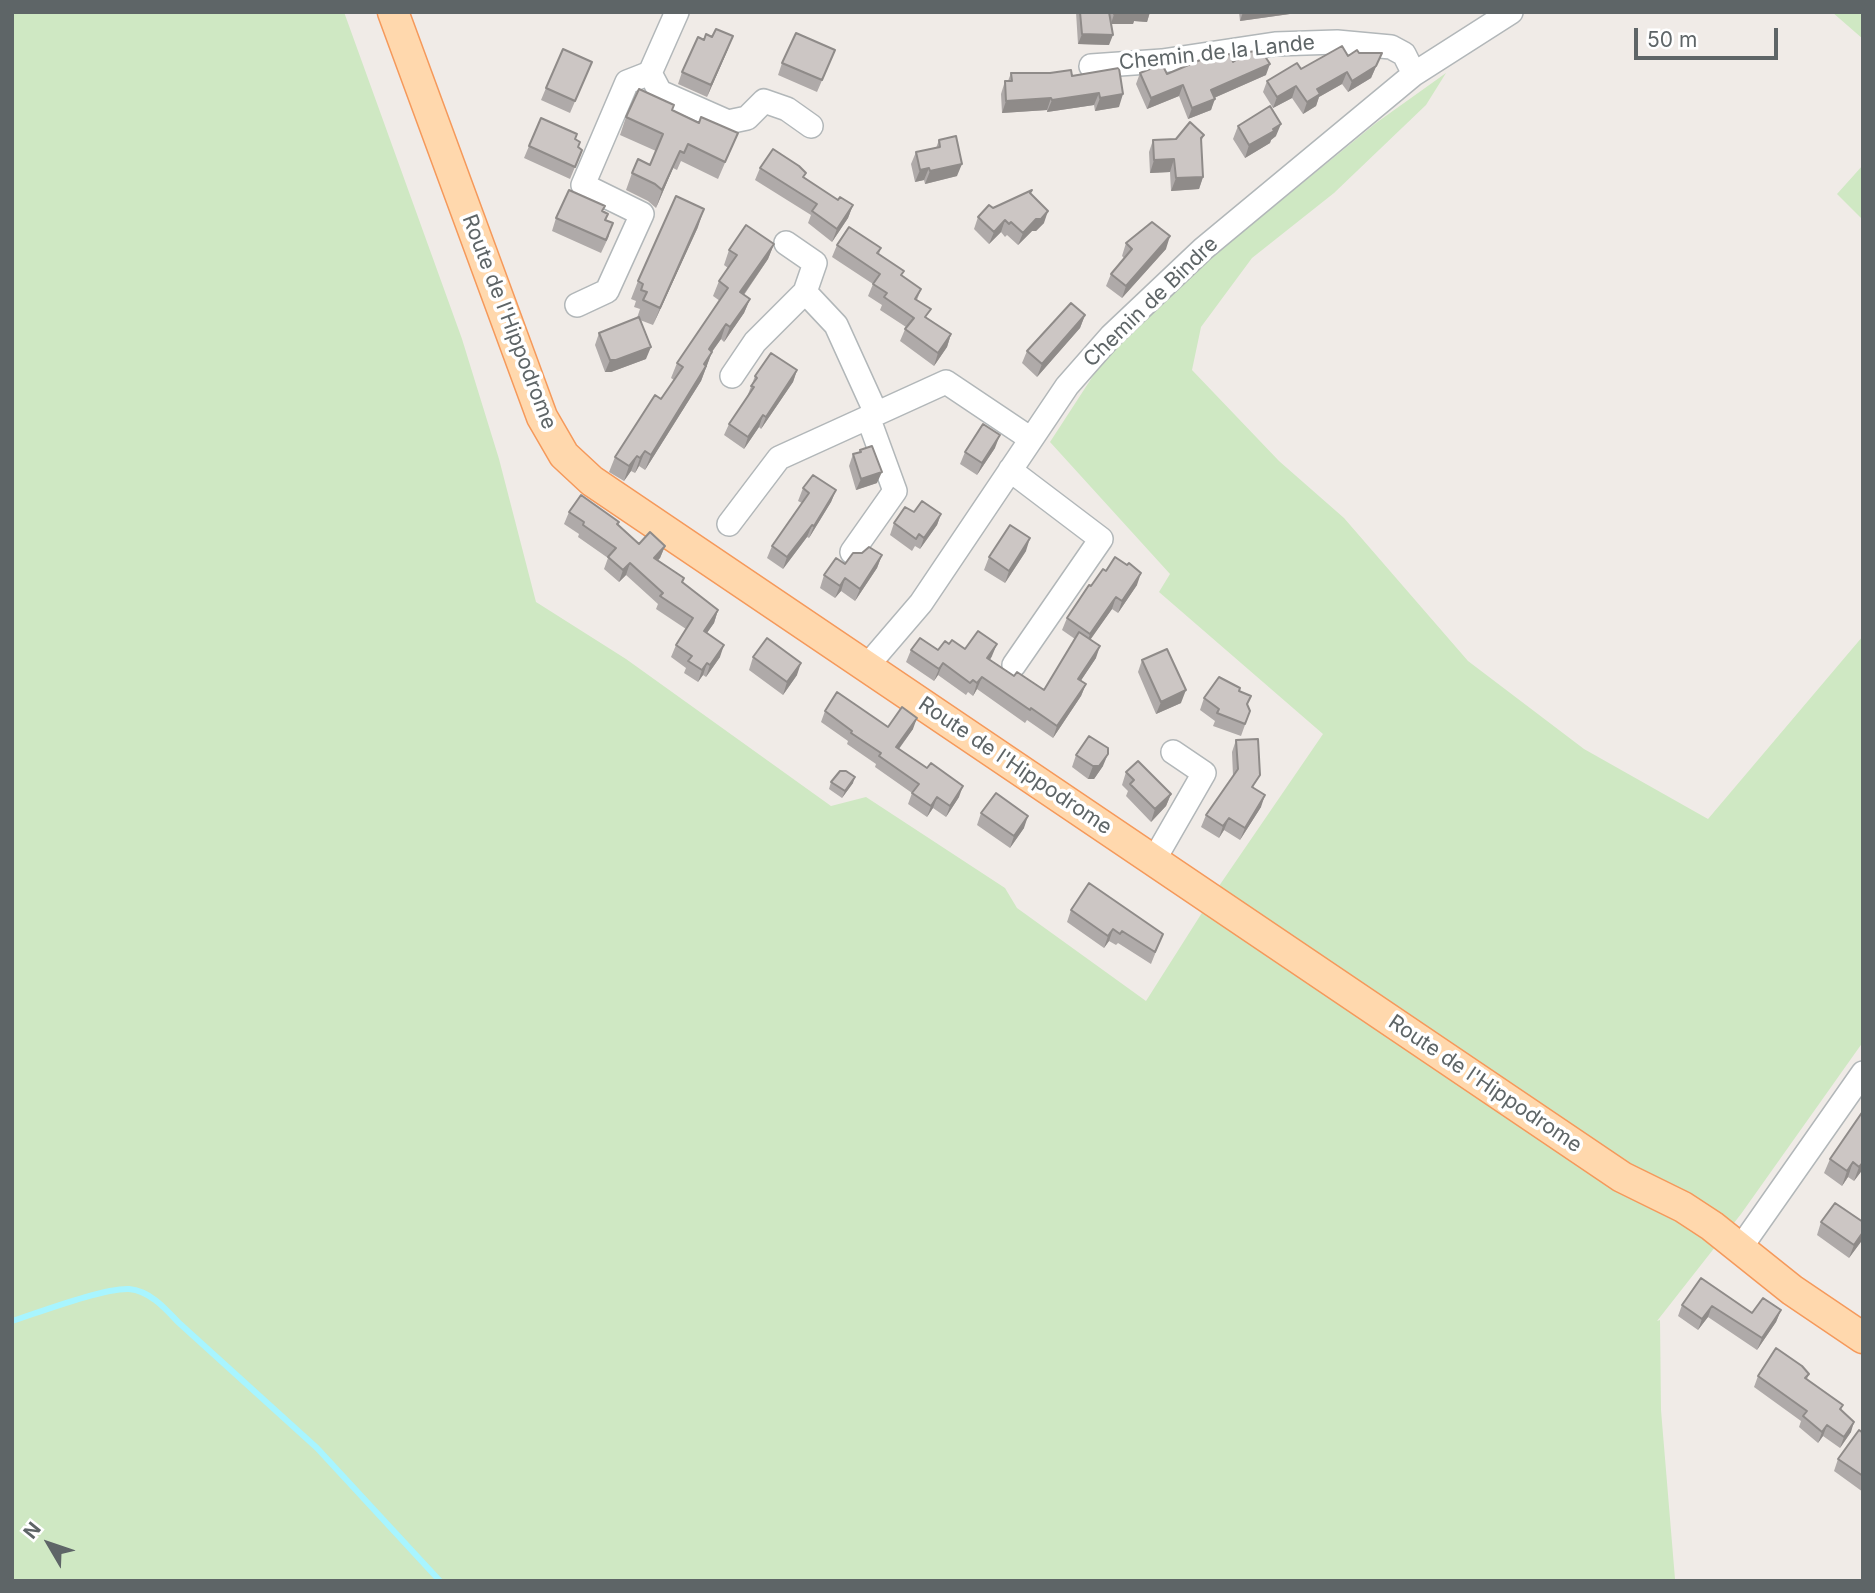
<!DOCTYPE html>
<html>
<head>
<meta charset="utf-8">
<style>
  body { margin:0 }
  #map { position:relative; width:1875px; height:1593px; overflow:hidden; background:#f0ebe7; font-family:Inter,sans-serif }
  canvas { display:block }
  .frame { position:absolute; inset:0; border:14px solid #5e6567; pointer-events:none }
  .north { position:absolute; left:14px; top:1509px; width:70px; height:70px; -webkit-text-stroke:5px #fff; paint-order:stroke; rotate:309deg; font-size:19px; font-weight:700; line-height:28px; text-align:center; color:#5e6567 }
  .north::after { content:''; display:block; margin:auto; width:24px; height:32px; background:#5e6567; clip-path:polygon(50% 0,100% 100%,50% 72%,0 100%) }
  .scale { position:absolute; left:1634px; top:28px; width:144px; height:32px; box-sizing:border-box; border:4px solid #5e6567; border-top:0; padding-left:9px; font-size:21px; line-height:24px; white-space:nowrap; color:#5e6567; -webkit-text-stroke:5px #fff; paint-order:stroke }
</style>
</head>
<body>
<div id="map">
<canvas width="1875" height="1593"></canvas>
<div class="frame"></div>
<div class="north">N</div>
<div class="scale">50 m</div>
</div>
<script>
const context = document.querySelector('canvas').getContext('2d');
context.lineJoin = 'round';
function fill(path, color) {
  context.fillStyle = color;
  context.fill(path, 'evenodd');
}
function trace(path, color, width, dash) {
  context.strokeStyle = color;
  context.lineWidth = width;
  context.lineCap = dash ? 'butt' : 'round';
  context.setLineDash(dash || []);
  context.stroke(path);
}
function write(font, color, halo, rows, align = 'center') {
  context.font = font + ' Inter,sans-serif';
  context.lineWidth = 7;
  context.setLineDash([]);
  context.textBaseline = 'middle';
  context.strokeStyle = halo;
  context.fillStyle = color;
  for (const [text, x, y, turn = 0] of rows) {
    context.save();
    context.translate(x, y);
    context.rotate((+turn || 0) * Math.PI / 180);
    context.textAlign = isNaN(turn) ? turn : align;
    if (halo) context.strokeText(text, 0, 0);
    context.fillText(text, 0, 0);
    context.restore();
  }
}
fill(new Path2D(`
  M12,12H344L462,339L499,459L536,602L626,659L831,806L866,797L1005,888L1017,908L1146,1001L1219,886L1323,734L1159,592L1170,574L1050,442L1104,359L1218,252L1376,123L1446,73L1426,105L1334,193L1252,258L1201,327L1192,370L1279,461L1344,518L1468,661L1584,749L1708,819L1863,636V1042L1741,1214L1657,1321L1660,1320L1661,1410L1675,1579L1678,1581H12Z
  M1832,12H1863V39Z
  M1863,165V220L1837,194Z`), '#cfe8c3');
trace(new Path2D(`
  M12,1321C40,1312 103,1288 129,1289C150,1291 165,1308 178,1322L317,1448L440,1581`), '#a8f5ff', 6);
const minor = new Path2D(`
  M1091,66L1162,61L1275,44L1337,42L1391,47L1404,54L1414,74
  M650,73L660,92L728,122L747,118L764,101L787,109L811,126
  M786,243L815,263L805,292L836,325L876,413
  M577,305L607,291L642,214L583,185L627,82L650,73L677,12
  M732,376L755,342L805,292
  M1010,470L1101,539L1014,665
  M729,524L779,458L946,382L1031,439
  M852,552L895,491L868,417
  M867,666L921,603L1067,386L1111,336L1203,249L1414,74L1511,12
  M1154,860L1204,773L1173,752
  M1741,1247L1863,1073`);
const major = new Path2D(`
  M393,12L542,417L564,455L592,481L1622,1177L1683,1207L1712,1226L1792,1290L1863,1338`);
trace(minor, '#b2b7b9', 26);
trace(major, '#f5995b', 33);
trace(minor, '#fff', 23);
trace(major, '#ffd8ad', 30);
fill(new Path2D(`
  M1076,12H1150L1147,22L1134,21L1133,24H1111L1109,45L1078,44Z
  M1239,12H1304L1240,21Z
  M712,37L728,49L707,97L678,84L682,72L704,40Z
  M1359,53H1382L1371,78L1348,92L1342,84L1319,97L1316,106L1303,114L1292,98L1273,108L1263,92L1267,81L1301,69Z
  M592,62L570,113L541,100L546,88Z
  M830,62L817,92L778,75L782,63Z
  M1233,62L1266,75L1214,98L1211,110L1188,119L1179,96L1147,109L1136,84L1140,73L1167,74Z
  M1011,73L1072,76L1119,107L1095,111L1094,105L1047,112V110L1002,113L1001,94L1005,81H1008Z
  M672,111L699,123L738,133L718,179L681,161L677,170L673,168L656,208L648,201L626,190L632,173L650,165L656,151L620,135L626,117Z
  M1238,126L1276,136L1271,140L1270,143L1245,158L1233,139Z
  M1204,135L1201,142L1203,177L1199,189L1171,191L1170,172L1150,173L1149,152L1153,140L1176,139Z
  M575,140L578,148L582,150L570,179L524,158L529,146Z
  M939,140L957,176L925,184L924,180L915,182L911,164L916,152L936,148Z
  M760,168L804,177L838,200L853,205L848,218L832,242L808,223L811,215L755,180Z
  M1030,194L1044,223L1036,231H1032L1018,245L1007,235L1005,237L1001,232L989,244L974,229L978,217L993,208Z
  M603,211L609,236L601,253L552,231L556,218Z
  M698,227L653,325L640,320L646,359L611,372H605L595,345L599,333L637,318L640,309L634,307L636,301L631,299L638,281Z
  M1126,243L1166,249L1122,298L1106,286L1111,274L1124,258L1122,256Z
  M774,244L768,259L744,295L750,299L744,313L724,342L721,339L712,352L701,381L645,470L639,466L635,473L631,471L624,481L609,472L615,457L661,399L674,380L671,378L677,363L720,301L713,296L719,281L728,268L724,265L729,250Z
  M837,245L881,248L879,254L902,276L921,289L917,300L927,318L951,334L947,347L934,366L900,341L906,327L880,310L882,305L868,296L873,284L832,257Z
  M1085,315L1080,328L1037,377L1022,363L1027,351Z
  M797,370L793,382L761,429L759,427L744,449L724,435L729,424L747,397L755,376Z
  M995,448L977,475L960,464L965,452Z
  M860,450L877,483L856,490L849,466L853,454L859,452Z
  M803,488L836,490L831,502L809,538L807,537L783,569L767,558L772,546L802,503L798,501Z
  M569,512L619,522L618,524L639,544L665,546L660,558L658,560L684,578L682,583L718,610L714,623L707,633L720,657L706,677L703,675L698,682L684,673L686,668L671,657L676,645L686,629L656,609L658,604L626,575L619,582L604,569L608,558L578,537L579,534L564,524Z
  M914,512L941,514L937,525L920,549L915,546L912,551L890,535L894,523Z
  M1026,551L1005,583L984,570L989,557Z
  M882,555L877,568L855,601L841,591L835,598L820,588L824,575L845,564Z
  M1106,571L1137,585L1118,613L1112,609L1090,639L1096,658L1081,680L1086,684L1081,696L1053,738L1027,720L1025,723L977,689L973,696L968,692L966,695L938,675L934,681L906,662L911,650H938L949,644L992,656L990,660L1014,676L1044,690L1075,639L1062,630L1067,618L1091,586Z
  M753,657L797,675L783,695L749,670Z
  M1142,660L1181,703L1156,714L1138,672Z
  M1239,691L1250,711L1241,736L1213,726L1215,721L1200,710L1204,698Z
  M825,711L888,727L913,729L899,749L959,797L946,817L933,808L927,817L908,804L912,793L875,767L876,764L847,744L848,741L821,722Z
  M1236,740L1261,807L1240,840L1224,830L1219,838L1201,827L1206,815L1233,776L1232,752Z
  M1076,755L1103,766L1094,779H1088L1072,767Z
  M1126,772L1171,794L1166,806L1151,822L1126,796L1128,791L1122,785Z
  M831,782L853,783L842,798L829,789Z
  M981,813L1024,828L1010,848L977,825Z
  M1071,910L1163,934L1151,964L1118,943L1116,945L1109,941L1104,948L1067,922Z
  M1863,1111V1169L1854,1181L1848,1177L1842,1186L1824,1173L1830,1159Z
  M1821,1222H1863V1239L1849,1258L1817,1235Z
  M1701,1278L1752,1313L1781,1310L1776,1322L1757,1350L1708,1317L1698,1330L1678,1316L1682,1305Z
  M1809,1374L1807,1379L1843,1405L1841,1410L1851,1432L1840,1448L1823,1436L1818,1443L1799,1427L1801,1421L1754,1387L1758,1376Z
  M1863,1433V1492L1834,1471L1838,1459Z`), '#afaaa9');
fill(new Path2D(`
  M1137,12H1150L1147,22L1134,21L1133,24H1111L1114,14Z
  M1243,12H1304L1240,21Z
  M1082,34L1113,35L1109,45L1078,44Z
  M733,36L728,49L707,97L711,85Z
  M1382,53L1371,78L1348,92L1352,81Z
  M1270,64L1266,75L1207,101L1211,90Z
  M1347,72L1342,84L1319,97L1316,106L1303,114L1307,102L1317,89Z
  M1183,85L1179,96L1147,109L1151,98Z
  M1296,86L1292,98L1273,108L1277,97Z
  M1099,93L1094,105L1047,112L1052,100Z
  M1123,94L1119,107L1095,111L1100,98Z
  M1051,98L1047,110L1002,113L1006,101Z
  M1215,99L1211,110L1188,119L1192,108Z
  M1281,124L1276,136L1271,140L1270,143L1245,158L1249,145Z
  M680,151L673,168L656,208L662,190Z
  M1174,159L1170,172L1150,173L1154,160Z
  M962,164L957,176L925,184L930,171Z
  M929,168L924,180L915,182L920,170Z
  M1203,177L1199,189L1171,191L1176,178Z
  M853,205L848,218L832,242L837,229Z
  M704,209L698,227L653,325L660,308Z
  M1048,211L1044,223L1036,231H1032L1018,245L1023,233L1036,219Z
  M1005,220L1001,232L989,244L994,232Z
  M1170,236L1166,249L1122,298L1126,286Z
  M774,244L768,259L735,307L740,292Z
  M750,299L744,313L724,342L730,327Z
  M1085,315L1080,328L1037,377L1042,364Z
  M726,324L721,339L703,364L709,349Z
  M951,334L947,347L934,366L938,353Z
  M651,347L646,359L611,372H605L610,360Z
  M712,352L701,381L645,470L651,455Z
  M797,370L793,382L761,429L766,417Z
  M763,415L759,427L744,449L748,437Z
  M1000,435L995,448L977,475L982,463Z
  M645,451L639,466L635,473L640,458Z
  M637,456L631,471L624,481L629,466Z
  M882,472L877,483L856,490L861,479Z
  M836,490L831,502L809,538L814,526Z
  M941,514L937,525L920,549L924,538Z
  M812,525L807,537L783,569L787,557Z
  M1030,538L1026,551L1005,583L1009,571Z
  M665,546L660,558L649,570L654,558Z
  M882,555L877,568L855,601L860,589Z
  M630,563L626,575L619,582L623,570Z
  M1141,573L1137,585L1118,613L1122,601Z
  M845,578L841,591L835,598L840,586Z
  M1116,597L1112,609L1086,646L1090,634Z
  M718,610L714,623L699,644L704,631Z
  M997,644L992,656L983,670L987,658Z
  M724,645L720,657L706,677L710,665Z
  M1100,646L1096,658L1074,691L1078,679Z
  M707,663L703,675L698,682L702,670Z
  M801,663L797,675L783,695L787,682Z
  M943,663L938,675L934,681L939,669Z
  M982,677L977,689L973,696L977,683Z
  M1086,684L1081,696L1053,738L1057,726Z
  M1186,690L1181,703L1156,714L1161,702Z
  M917,718L913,729L892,758L896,747Z
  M1108,754L1103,766L1094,779H1088L1093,766Z
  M855,777L853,783L842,798L845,791Z
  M963,786L959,797L946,817L950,806Z
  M1171,794L1166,806L1151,822L1155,809Z
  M1265,795L1261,807L1240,840L1245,828Z
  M937,797L933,808L927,817L931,806Z
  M1028,816L1024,828L1010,848L1014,836Z
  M1229,818L1224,830L1219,838L1223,826Z
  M1113,929L1109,941L1104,948L1108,936Z
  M1853,1162L1848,1177L1842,1186L1847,1171Z
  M1863,1162V1169L1854,1181L1859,1167Z
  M1863,1232V1239L1849,1258L1854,1245Z
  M1712,1306L1708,1317L1698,1330L1702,1319Z
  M1781,1310L1776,1322L1757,1350L1762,1338Z
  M1854,1422L1851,1432L1840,1448L1844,1437Z
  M1827,1425L1823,1436L1818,1443L1822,1432Z`), '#8f8b89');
const building = new Path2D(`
  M1080,12H1109L1113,35L1082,34Z
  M1114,12H1137V14H1114Z
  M716,29L733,36L711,85L682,72L698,37L704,40L706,34L712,37Z
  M796,33L835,50L822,80L782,63Z
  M1342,46L1348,56L1357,50L1359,53H1382L1376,66L1352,81L1347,72L1317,89L1320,94L1307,102L1296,86L1277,97L1267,81L1297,63L1301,69Z
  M563,49L592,62L575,101L546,88Z
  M1261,50L1270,64L1211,90L1215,99L1192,108L1183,85L1151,98L1140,73L1162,64L1167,74L1205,58L1230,54L1233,62L1249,52Z
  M1119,68L1123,94L1100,98L1099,93L1052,100L1051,98L1006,101L1005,81H1012L1011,73H1050L1071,70L1072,76Z
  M639,89L674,105L672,110L699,123L701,117L738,133L725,162L688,144L684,153L680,151L662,190L655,184L632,173L638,159L650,165L663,134L626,117Z
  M1270,106L1281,124L1273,129L1274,131L1249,145L1238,126Z
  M541,118L577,134L575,139L580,142L578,147L582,150L575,167L529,146Z
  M1190,122L1204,135L1201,138L1203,177L1176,178L1174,159L1154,160L1153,140L1176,139Z
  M956,136L962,164L930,171L929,168L920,170L916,152L940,147L939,140Z
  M773,149L799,166L806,173L803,177L838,200L840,197L853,205L837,229L812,211L817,204L760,168Z
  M569,190L605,206L602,211L608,214L605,220L613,223L606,240L556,218Z
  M1032,190L1030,193L1048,211L1041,219H1036L1023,233L1011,222L1009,224L1005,220L994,232L978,217L989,205L993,208Z
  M676,196L704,209L660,308L643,300L647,292L641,290L643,284L638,281Z
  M1152,222L1170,236L1126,286L1111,274L1132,249L1126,243Z
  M746,225L774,244L740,292L750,299L730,327L726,324L709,349L712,352L704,364L706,366L651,455L645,451L640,458L637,456L629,466L615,457L655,395L661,399L683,367L677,363L728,288L719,281L737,255L729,250Z
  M849,227L881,248L877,253L904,271L901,275L921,289L915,299L931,309L925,317L951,334L938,353L905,329L914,318L884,297L887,293L873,284L880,274L837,245Z
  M1071,303L1085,315L1042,364L1027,351Z
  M639,317L651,347L616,360H610L599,333Z
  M771,353L797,370L766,417L763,415L748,437L729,424L754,387L751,386L757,378L755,376Z
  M983,424L1000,435L982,463L965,452Z
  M872,446L882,472L861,479L853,454L861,452L860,450Z
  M813,475L836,490L814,526L812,525L787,557L772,546L809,493L803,488Z
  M581,495L619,522L617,524L639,544L650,532L665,546L654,558L684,578L682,582L718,610L704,631L724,645L710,665L707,663L702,670L688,661L692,656L676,645L693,618L660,596L663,593L630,563L623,570L608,557L616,548L583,525L584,522L569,512Z
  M922,501L941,514L924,538L919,534L916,539L894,523L905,507L914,512Z
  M1010,525L1030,538L1009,571L989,557Z
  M869,547L882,555L860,589L845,578L840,586L824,575L836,558L845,564L853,553H862Z
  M1115,557L1127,565L1129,563L1141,573L1122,601L1116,597L1113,601L1090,634L1067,618L1089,585L1091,586L1103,569L1106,571Z
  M978,631L997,644L987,658L1014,676L1017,672L1044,690L1079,632L1100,646L1078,679L1086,684L1057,726L1031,708L1030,710L982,677L977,683L973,680L970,683L943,663L939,669L911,650L920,638L938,650L945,641L949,644L952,640L965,649Z
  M767,638L801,663L787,682L753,657Z
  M1167,649L1186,690L1161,702L1142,660Z
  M1219,677L1240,688L1239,691L1251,696L1247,704L1250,711L1245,724L1217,713L1219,709L1204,698Z
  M837,692L888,727L902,707L917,718L896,747L927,768L931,763L963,786L950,806L937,797L931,806L912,793L919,784L879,756L881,753L851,733L852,731L825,711Z
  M1089,736L1108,748V754L1099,766H1093L1076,755Z
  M1258,739L1260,775L1252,787L1265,795L1245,828L1229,818L1223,826L1206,815L1238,769L1236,740Z
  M1138,761L1171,794L1155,809L1130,784L1134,780L1126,772Z
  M840,771H846L855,777L845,791L831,782Z
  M996,793L1028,816L1014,836L981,813Z
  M1089,883L1163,934L1155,952L1122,931L1120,934L1113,929L1108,936L1071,910Z
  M1863,1111V1162L1859,1167L1853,1162L1847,1171L1830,1159Z
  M1835,1203L1863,1222V1232L1854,1245L1821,1222Z
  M1701,1278L1752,1313L1763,1298L1781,1310L1762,1338L1712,1306L1702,1319L1682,1305Z
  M1776,1348L1802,1366L1809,1374L1805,1378L1843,1405L1840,1409L1854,1422L1844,1437L1827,1425L1822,1432L1803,1416L1807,1411L1758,1376Z
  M1859,1430L1863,1433V1476L1838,1459Z`);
fill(building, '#ccc6c4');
trace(building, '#8f8b89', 2);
write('21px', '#5e6567', '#fff', [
  ["Chemin de la Lande",1217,53,-6],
  ["Chemin de Bindre",1151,302,-44],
  ["Route de l'Hippodrome",509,322,69],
  ["Route de l'Hippodrome",1015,766,34],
  ["Route de l'Hippodrome",1485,1084,34]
]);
</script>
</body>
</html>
